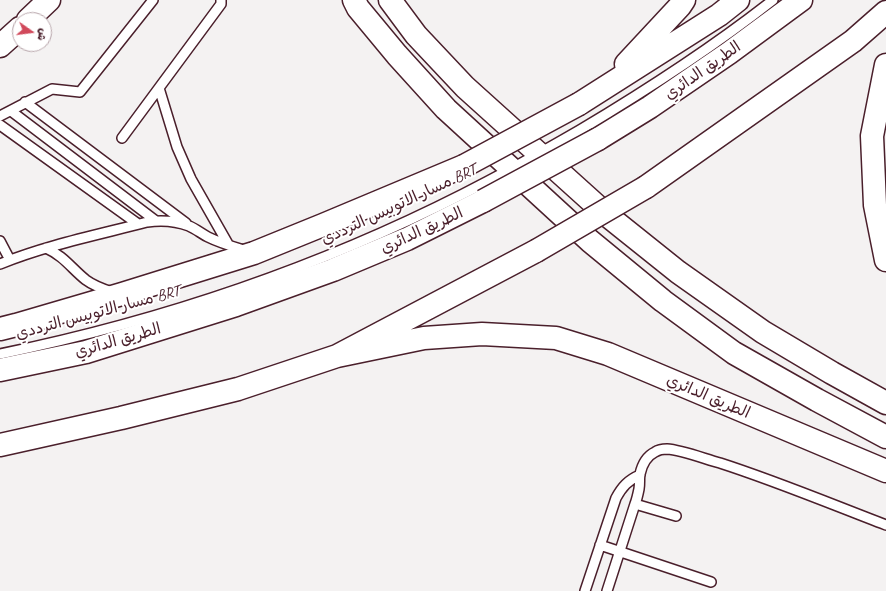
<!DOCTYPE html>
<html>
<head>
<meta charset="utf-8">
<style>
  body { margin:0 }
  #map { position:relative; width:886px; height:591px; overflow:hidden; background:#f4f2f2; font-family:Caveat,"Playpen Sans Arabic",sans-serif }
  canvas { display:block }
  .north { position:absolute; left:12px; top:12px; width:40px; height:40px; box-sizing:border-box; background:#fff; border:1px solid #b7a5aa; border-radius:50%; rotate:104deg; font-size:11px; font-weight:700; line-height:16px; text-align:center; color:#4a1f2b }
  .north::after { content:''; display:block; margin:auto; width:14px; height:18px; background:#d1495b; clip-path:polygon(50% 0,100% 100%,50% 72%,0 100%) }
</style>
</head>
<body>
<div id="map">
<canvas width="886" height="591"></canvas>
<div class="north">ش</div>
</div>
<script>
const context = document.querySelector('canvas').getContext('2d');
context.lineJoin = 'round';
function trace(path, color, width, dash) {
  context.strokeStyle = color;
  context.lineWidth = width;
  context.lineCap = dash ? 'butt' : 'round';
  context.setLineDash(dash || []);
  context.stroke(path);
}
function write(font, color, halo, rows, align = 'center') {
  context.font = font + ' Caveat,"Playpen Sans Arabic",sans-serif';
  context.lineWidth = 4;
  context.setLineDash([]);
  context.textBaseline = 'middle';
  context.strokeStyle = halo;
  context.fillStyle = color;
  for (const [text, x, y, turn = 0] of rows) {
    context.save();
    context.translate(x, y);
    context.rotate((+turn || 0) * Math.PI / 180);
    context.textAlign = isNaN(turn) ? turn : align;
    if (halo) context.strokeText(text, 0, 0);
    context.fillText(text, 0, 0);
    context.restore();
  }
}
const lane = new Path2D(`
  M159,88L177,147L191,179L228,244
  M25,102L186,223
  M11,111L156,221
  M0,116L52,89L80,92L153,0
  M0,125L138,224
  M122,138L221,4V0
  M0,241L10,260
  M46,248C64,256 72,269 86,280C94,286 103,289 112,292
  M0,264C47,245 97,235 147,222C161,220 176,221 189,226C196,229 202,234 208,237C220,243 234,247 247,251
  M0,354C160,321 317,268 463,194C503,174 542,152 580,130C647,90 712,48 773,0
  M635,504L676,516
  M600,545L711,582
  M585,591L616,498C622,487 628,480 640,475
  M607,591L635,504C637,499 638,494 639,489C640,484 639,479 640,474C642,465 647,456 655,452C658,450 663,449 667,449C682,450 705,459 720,463C776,481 831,504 886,525`);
const highway = new Path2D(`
  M354,0L358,8L397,55L446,109L590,241L663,301L734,353L817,400L886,437
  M390,0L416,35L465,87L608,216L678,272L763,332L832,373L886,403
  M28,20L49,0
  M0,46L20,28
  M626,64L680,6L684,0
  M886,65L872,136L875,205L886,260
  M579,104L719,15L738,0
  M598,139L650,107L729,53L801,0
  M646,187L853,41L886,12
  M0,329L16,325L122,294L254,253L323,225L464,166
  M337,356L424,338L482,334L556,338L608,354L886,471
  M0,370L86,352L236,305L333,270L407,239L483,201
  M0,445L121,418L238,389L337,356L536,251`);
trace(lane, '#4a1f2b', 12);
trace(highway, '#4a1f2b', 25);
trace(lane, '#fff', 9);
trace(highway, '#fff', 22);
const highwayBridge = new Path2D(`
  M464,166L579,104
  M483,201L598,139
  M536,251L646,187`);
trace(highwayBridge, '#4a1f2b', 25, []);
trace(highwayBridge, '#fff', 22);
write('16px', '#4a1f2b', '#fff', [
  ["الطريق الدائري",703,71,-35],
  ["مسار الاتوبيس الترددي BRT",399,205,-25],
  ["الطريق الدائري",422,231,-25],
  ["مسار الاتوبيس الترددي BRT",98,313,-15],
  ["الطريق الدائري",118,341,-16],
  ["الطريق الدائري",708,397,23]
]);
</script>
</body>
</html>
